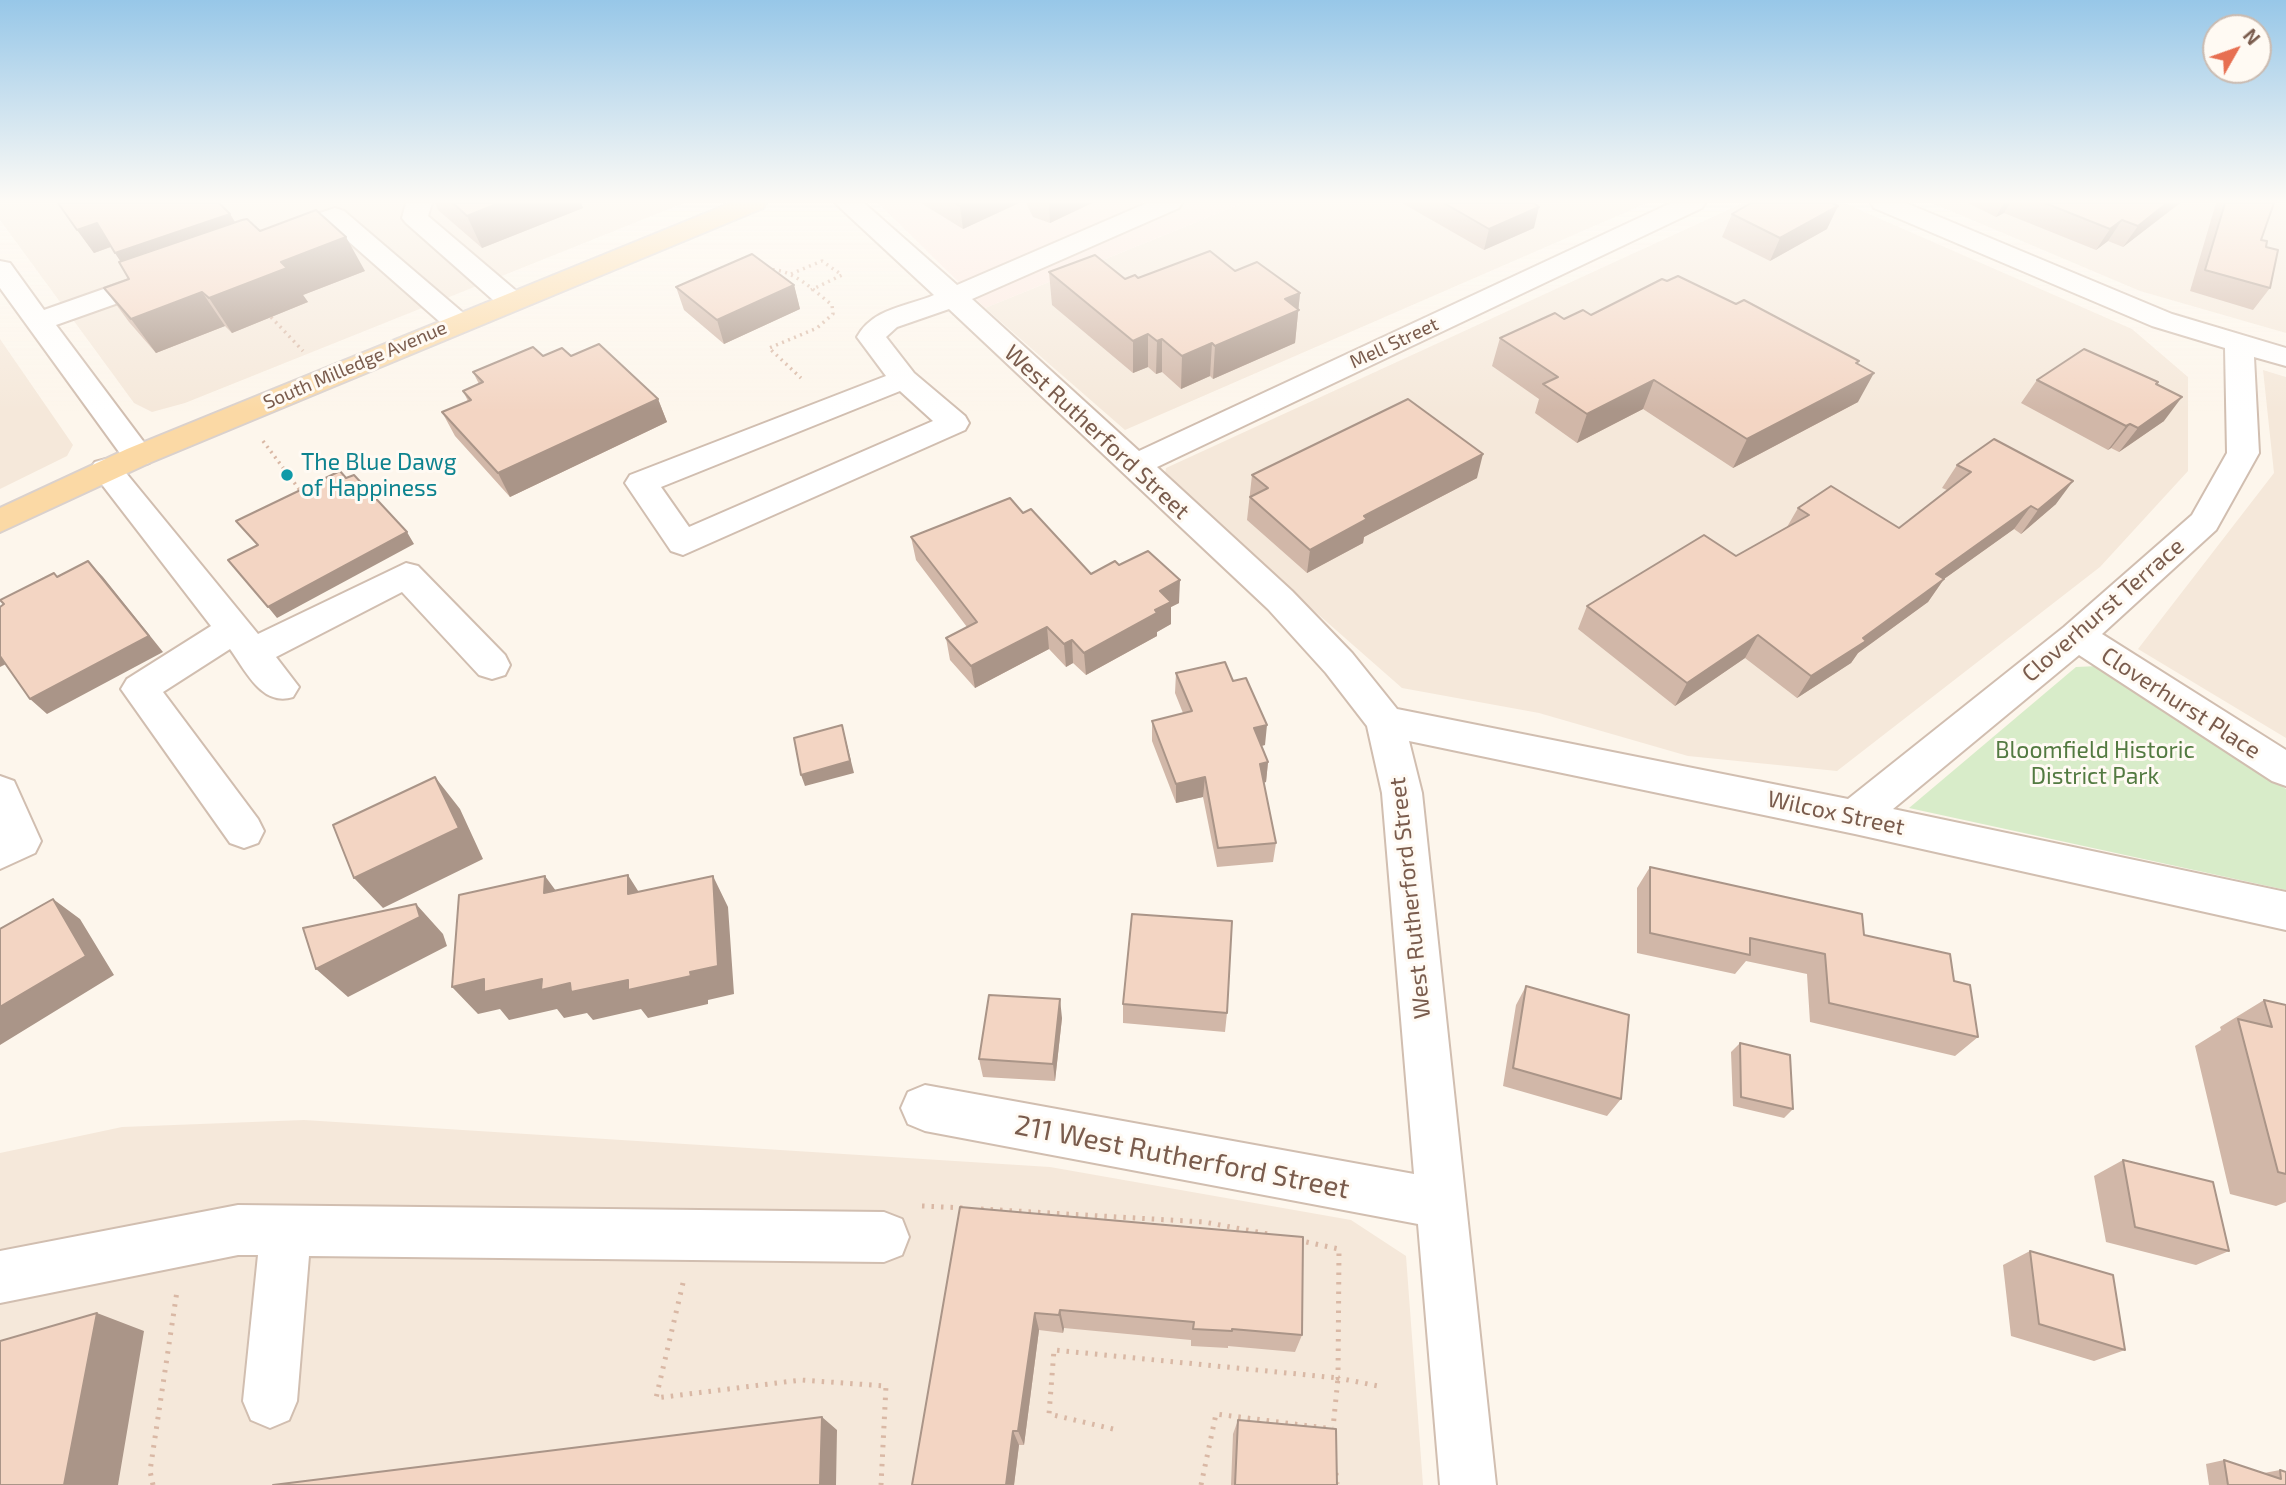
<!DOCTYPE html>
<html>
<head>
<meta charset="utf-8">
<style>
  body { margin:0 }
  #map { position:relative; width:2286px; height:1485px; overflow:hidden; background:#fdf6ec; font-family:"Exo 2",sans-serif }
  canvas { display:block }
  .north { position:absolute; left:2202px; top:14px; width:70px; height:70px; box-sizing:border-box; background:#fffaf3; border:2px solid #cabbb1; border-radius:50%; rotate:50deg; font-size:19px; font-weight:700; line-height:28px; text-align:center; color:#7a5c4d }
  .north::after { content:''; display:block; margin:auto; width:24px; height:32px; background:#e76f51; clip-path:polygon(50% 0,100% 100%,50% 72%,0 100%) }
</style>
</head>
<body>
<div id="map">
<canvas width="2286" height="1485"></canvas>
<div class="north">N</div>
</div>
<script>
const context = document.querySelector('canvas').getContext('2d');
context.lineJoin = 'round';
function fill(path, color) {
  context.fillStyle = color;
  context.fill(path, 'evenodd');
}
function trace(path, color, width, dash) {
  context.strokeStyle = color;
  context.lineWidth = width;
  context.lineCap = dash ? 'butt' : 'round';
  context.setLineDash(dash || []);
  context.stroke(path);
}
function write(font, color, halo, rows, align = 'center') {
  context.font = font + ' "Exo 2",sans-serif';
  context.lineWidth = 6;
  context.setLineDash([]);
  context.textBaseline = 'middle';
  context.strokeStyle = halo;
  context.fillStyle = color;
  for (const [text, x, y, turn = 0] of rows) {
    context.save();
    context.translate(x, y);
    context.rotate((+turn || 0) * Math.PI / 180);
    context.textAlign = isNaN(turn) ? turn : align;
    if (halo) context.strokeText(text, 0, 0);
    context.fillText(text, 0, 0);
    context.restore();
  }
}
fill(new Path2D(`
  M0,203H684L185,403L152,412L134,403L0,220Z
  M1243,203H1647L1125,430L985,308Z
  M1743,203H1844L2132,329L2188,377V471L2100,567L1837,771L1688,756L1539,713L1402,688L1164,479L1166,468Z
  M1932,203H2286V333L2140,291Z
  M0,339L73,445L67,456L0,489Z
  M2263,370L2286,377V738L2138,649L2274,473Z
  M304,1120L1050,1167L1351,1220L1406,1256L1423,1485H0V1153L122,1127Z`), '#f5e8da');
fill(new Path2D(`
  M878,203H1243L985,308Z`), '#fde8e0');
fill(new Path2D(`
  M2098,666L2286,789V890L1909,808L2076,667Z`), '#d8ecc9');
const minor = new Path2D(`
  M406,203H432L428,216L521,295L525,301L521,307L511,309L501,307L406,223L402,218Z
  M835,203H864L957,285L1147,203H1182L1179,208L972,299L1139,451L1671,203H1705L1702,208L1157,467L1292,591L1352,653L1397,709L1848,799L2064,627L2192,515L2227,453L2225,348L2152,326L1874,208L1871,203H1906L2172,314L2286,348V366L2254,357L2259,453L2216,530L2102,634L2286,750V786L2272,781L2079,655L1893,809L2286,892V930L1855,834L1409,741L1422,793L1496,1485H1440L1418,1224L925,1131L908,1124L901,1108L908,1092L925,1085L1414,1174L1382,793L1367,726L1326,673L1268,609L949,309L897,327L886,337L914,373L965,416L969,423L965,430L683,555L671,551L625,483L630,475L886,376L857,337C873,308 906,307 934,295ZM900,391L933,421L689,527L661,487Z
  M335,208L344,211L468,317L472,323L468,329L458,331L448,329L331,226L287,242L278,244L269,242L265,236L269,230Z
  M0,261L10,263L44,310L149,273L159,271L169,273L173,279L169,285L56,325L149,449L154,456L149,463L138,466L127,463L0,288Z
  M106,459L117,462L258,634L406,563L418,566L505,655L510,665L505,675L492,679L479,675L402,592L276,657L299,687L293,697C262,707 246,671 230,649L163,692L258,819L264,831L258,843L244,848L230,843L121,689L127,679L211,626L90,469L95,462Z
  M0,776L14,781L41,841L35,853L0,869Z
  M238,1205L884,1212L902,1219L909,1237L902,1255L884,1262L309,1256L297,1401L289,1420L270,1428L251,1420L243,1401L258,1255H238L0,1303V1251Z`);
const major = new Path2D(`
  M731,203H766L763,208L149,463L0,532V508L127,449Z`);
trace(minor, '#d1beb0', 4);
trace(major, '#dad1cd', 4);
trace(new Path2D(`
  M766,269C793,269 812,289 832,305L833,314L817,328L769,348L801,378
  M791,274L822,261L842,275L811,290
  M271,317L303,351
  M263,441L302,493`), '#d9b8a5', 3.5, [2, 4.5]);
trace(new Path2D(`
  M922,1206L965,1208
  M981,1209L1204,1222L1268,1234
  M1297,1240L1339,1249L1338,1378L1383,1387
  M683,1283L656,1398L801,1380L886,1386L881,1485
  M1113,1429L1049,1414L1054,1350L1338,1378L1333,1428
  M1336,1473L1337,1484
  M153,1485L150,1471L177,1291
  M1201,1485L1216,1414L1333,1429`), '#d9b8a5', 5, [2.5, 7]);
fill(minor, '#fff');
fill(major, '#fbd9a5');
fill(new Path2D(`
  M58,203L230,214L235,222L365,271L303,295L308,302L232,333L225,326L156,353L129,322L104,288L129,279L121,262L111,247L94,253Z
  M435,203H581L583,208L482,248L438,210Z
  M921,203H1019L963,229Z
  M1026,203H1092L1050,223L1033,217Z
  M1402,203H1534V228L1484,250Z
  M1968,203H2180L2123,247L2108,241L2096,250L2004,213L1996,217Z
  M2216,203H2274L2261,240L2266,247L2270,288L2253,310L2190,291Z
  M1732,214L1827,229L1770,261L1722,237Z
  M1235,271L1300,293L1295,343L1213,379L1210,376L1181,389L1162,372L1156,374L1148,367L1133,373L1052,305L1049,272L1125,279Z
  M794,285L800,309L724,344L684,310L676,287Z
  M1591,315L1857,364L1858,402L1733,468L1643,409L1577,443L1535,413L1539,399L1492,366L1500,338L1564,319Z
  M543,356H571L658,399L667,422L510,497L455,436L442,412L468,401L463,391L479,384L473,372Z
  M2037,380L2157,384L2164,421L2119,452L2111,448L2108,450L2021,403Z
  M1957,465L2056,504L2021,534L2014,529L1944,579L1928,602L1858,653L1851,663L1797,698L1745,658L1675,706L1578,629L1587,606L1736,556L1787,527L1798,508L1899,528L1947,490L1942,488Z
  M1252,475L1477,478L1364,537L1363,543L1307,573L1247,520Z
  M1023,513L1091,574L1119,565L1179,603L1171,607V624L1157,632V636L1086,675L1073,663L1066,667L1049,649L975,688L950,660L946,638L967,627L916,560L911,537Z
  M1176,673L1233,681L1265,745L1261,746L1268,762L1266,782L1263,783L1276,843L1273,862L1217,867L1203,797L1176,803L1152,741V721L1183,713L1175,693Z
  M1650,867L1864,935L1954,981L1978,1037L1955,1056L1810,1022L1807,974L1746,961L1735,974L1637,953V888Z
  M1526,986L1621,1099L1607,1116L1503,1086L1516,1005Z
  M2264,1000L2286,1005V1202L2276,1206L2230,1194L2195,1046L2221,1030L2220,1027Z
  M1123,1004L1227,1013L1225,1032L1123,1023Z
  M1062,1018L1055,1081L983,1077L979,1059Z
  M1740,1043L1793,1109L1784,1118L1733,1106L1731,1052Z
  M2123,1160L2229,1251L2196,1265L2106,1242L2094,1176Z
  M960,1207L1302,1335L1295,1352L1228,1346V1348L1191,1346V1340L1064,1328L1063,1333L1039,1330L1024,1445H1019L1014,1485Z
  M2030,1251L2125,1350L2094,1361L2011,1336L2003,1265Z
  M1238,1420L1337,1485H1231L1233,1434Z
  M2224,1460L2264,1473L2280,1470L2286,1485H2209L2206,1464Z`), '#d1b7a8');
fill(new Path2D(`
  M499,203H581L583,208L482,248L467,216Z
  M966,203H1019L963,229L960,206Z
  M1049,203H1092L1050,223Z
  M2004,203H2010L2004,213L1996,217Z
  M2167,203H2180L2123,247L2138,226Z
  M1838,206L1827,229L1770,261L1780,238Z
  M1539,207L1534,228L1484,250L1489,229Z
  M230,214L244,237L131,277L115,253Z
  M2122,220L2108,241L2096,250L2110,229Z
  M97,223L113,246L94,253L77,230Z
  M346,237L365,271L303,295L308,302L232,333L209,298L281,262Z
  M794,285L800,309L724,344L717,320Z
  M202,292L225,326L156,353L131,319Z
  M1300,293L1295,343L1213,379L1215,346L1285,299Z
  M1148,334V367L1133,373V341Z
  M1162,339V372L1156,374L1157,341Z
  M1212,343L1210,376L1181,389L1182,356Z
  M1859,361L1844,389L1874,373L1858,402L1733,468L1747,439Z
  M1654,380L1643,409L1577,443L1587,414Z
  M2182,397L2164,421L2119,452L2138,428Z
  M658,399L667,422L510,497L498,473Z
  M2130,424L2111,448L2108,450L2126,426Z
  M1483,454L1477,478L1364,537L1363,543L1307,573L1310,550L1364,516Z
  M2073,481L2056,504L2021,534L2038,510Z
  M2031,506L2014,529L1944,579L1928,602L1858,653L1851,663L1797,698L1811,676L1863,638L1936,574Z
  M407,532L414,544L277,618L268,607Z
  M88,561L103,577L163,652L47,714L30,699Z
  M1180,580L1179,603L1171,607V624L1157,632V636L1086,675L1084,653L1160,591Z
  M1047,627L1049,649L975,688L971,666Z
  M1758,635L1745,658L1675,706L1687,683Z
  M1072,640L1073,663L1066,667L1064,644Z
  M0,653L10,662L0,667Z
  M842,725L854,773L805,786L801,775Z
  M1267,725L1265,745L1252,748L1254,728Z
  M1268,762L1266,782L1257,784L1260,764Z
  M435,777L460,809L483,859L383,908L354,878Z
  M1205,777L1203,797L1176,803V784Z
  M628,875L647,905L628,894Z
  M545,876L567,906L544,893Z
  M713,876L728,907L734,994L708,1000V1004L648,1018L641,1009L593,1020L587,1013L564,1018L557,1009L509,1020L500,1009L478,1014L452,987L484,979H542L570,983L628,980L690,972Z
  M53,899L80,919L114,975L0,1045V1007Z
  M416,904L443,934L447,946L348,997L316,969Z
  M1060,999L1062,1018L1055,1081L1053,1064Z
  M1060,1310L1064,1328L1063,1333L1059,1315Z
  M97,1313L144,1331L118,1485H64Z
  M1035,1313L1039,1330L1024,1445L1018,1431Z
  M822,1417L837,1430L836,1485H820Z
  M1013,1431L1019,1445L1014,1485H1006Z`), '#aa9588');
const building = new Path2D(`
  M58,203H219L230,214L115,253L97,223L77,230Z
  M453,203H499L467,216Z
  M955,203H966L960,206Z
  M1444,203H1534L1539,207L1489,229Z
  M1751,203H1832L1838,206L1780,238L1732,214Z
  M2045,203H2167L2138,226L2122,220L2110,229Z
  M2225,203H2274L2261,240L2267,241L2266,247L2278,250L2270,288L2205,270Z
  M316,210L346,237L281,262L287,268L209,298L202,292L131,319L104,288L129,279L119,262L242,220L247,219L260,231Z
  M1210,251L1235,271L1257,262L1300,293L1285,299L1299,310L1215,346L1212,343L1182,356L1162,339L1157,341L1148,334L1133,341L1049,272L1095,255L1125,279L1135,275L1138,278Z
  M752,254L794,285L717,320L676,287Z
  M1678,276L1736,304L1744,300L1859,361L1856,363L1874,373L1747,439L1654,380L1587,414L1543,384L1558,377L1500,338L1555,313L1564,319L1583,310L1591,315L1662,279L1667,281Z
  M599,344L658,399L498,473L442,412L471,400L463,391L483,382L473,372L533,347L543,356L562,348L571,356Z
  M2084,349L2158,382L2156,384L2182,397L2138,428L2130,424L2126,426L2037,380Z
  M1408,399L1483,454L1364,516L1367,519L1310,550L1250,497L1268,488L1252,475Z
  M1994,439L2073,481L2038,510L2031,506L1936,574L1944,579L1863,638L1866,641L1811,676L1758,635L1687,683L1587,606L1704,535L1736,556L1809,515L1798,508L1831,486L1899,528L1971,472L1957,465Z
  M340,471L346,478L354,475L407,532L268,607L228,560L258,545L236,521Z
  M1010,498L1023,513L1031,509L1091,574L1115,561L1119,565L1148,551L1180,580L1160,591L1171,602L1155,610L1157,613L1084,653L1072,640L1064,644L1047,627L971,666L946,638L977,622L911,537Z
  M88,561L149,636L30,699L0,656V607L4,604L0,600L54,573L57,577Z
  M1225,662L1233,681L1246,678L1267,725L1254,728L1268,762L1260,764L1276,843L1218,848L1205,777L1176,784L1152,721L1192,711L1176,673Z
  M842,725L850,761L801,775L794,738Z
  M435,777L459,828L354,878L333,825Z
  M1650,867L1862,914L1864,935L1950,954L1954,981L1970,985L1978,1037L1829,1003L1825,954L1750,938V955L1650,933Z
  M628,875V894L713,876L718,966L690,972L691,976L628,990V980L571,992L570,983L541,990L542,979L484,992V979L452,987L459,895L545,876L544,893Z
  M53,899L86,956L0,1007V929Z
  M416,904L420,917L316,969L303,928Z
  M1132,914L1232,921L1227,1013L1123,1004Z
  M1526,986L1629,1015L1621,1099L1513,1068Z
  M989,995L1060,999L1053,1064L979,1059Z
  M2264,1000L2286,1005V1174L2278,1172L2238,1019L2272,1027Z
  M1740,1043L1790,1055L1793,1109L1741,1097Z
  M2123,1160L2213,1182L2229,1251L2135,1227Z
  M960,1207L1303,1237L1302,1335L1232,1329V1331L1193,1329L1194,1322L1060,1310L1059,1315L1035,1313L1018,1431H1013L1006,1485H912Z
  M2030,1251L2113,1275L2125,1350L2039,1324Z
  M97,1313L64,1485H0V1341Z
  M822,1417L820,1485H273Z
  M1238,1420L1336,1429L1337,1485H1235Z
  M2224,1460L2281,1479L2280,1470L2286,1472V1485H2228Z`);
fill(building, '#f3d5c3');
trace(building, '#aa9588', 2);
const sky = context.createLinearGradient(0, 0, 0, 411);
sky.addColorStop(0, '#97c7e8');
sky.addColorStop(0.49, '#fefbf6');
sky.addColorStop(1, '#fefbf600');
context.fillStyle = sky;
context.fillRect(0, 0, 2286, 411);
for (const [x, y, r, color] of [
  [287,475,7,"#0f9aa8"]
]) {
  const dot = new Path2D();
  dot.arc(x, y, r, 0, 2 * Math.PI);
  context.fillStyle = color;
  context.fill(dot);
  trace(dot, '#fffaf3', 2.5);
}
write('19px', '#7a5c4d', '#fffaf3', [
  ["Mell Street",1394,343,-25],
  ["South Milledge Avenue",355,365,-23]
]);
write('23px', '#7a5c4d', '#fffaf3', [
  ["West Rutherford Street",1097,432,43],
  ["Cloverhurst Terrace",2103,610,-41],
  ["Cloverhurst Place",2181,703,33],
  ["Wilcox Street",1836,813,12],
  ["West Rutherford Street",1410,898,-96]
]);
write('23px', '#0d838f', '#fffaf3', [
  ["The Blue Dawg",301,462],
  ["of Happiness",301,488]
], 'left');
write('23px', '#537a41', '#fffaf3', [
  ["Bloomfield Historic",2095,750],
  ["District Park",2095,776]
]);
write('28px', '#7a5c4d', '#fffaf3', [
  ["211 West Rutherford Street",1182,1157,11]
]);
</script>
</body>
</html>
